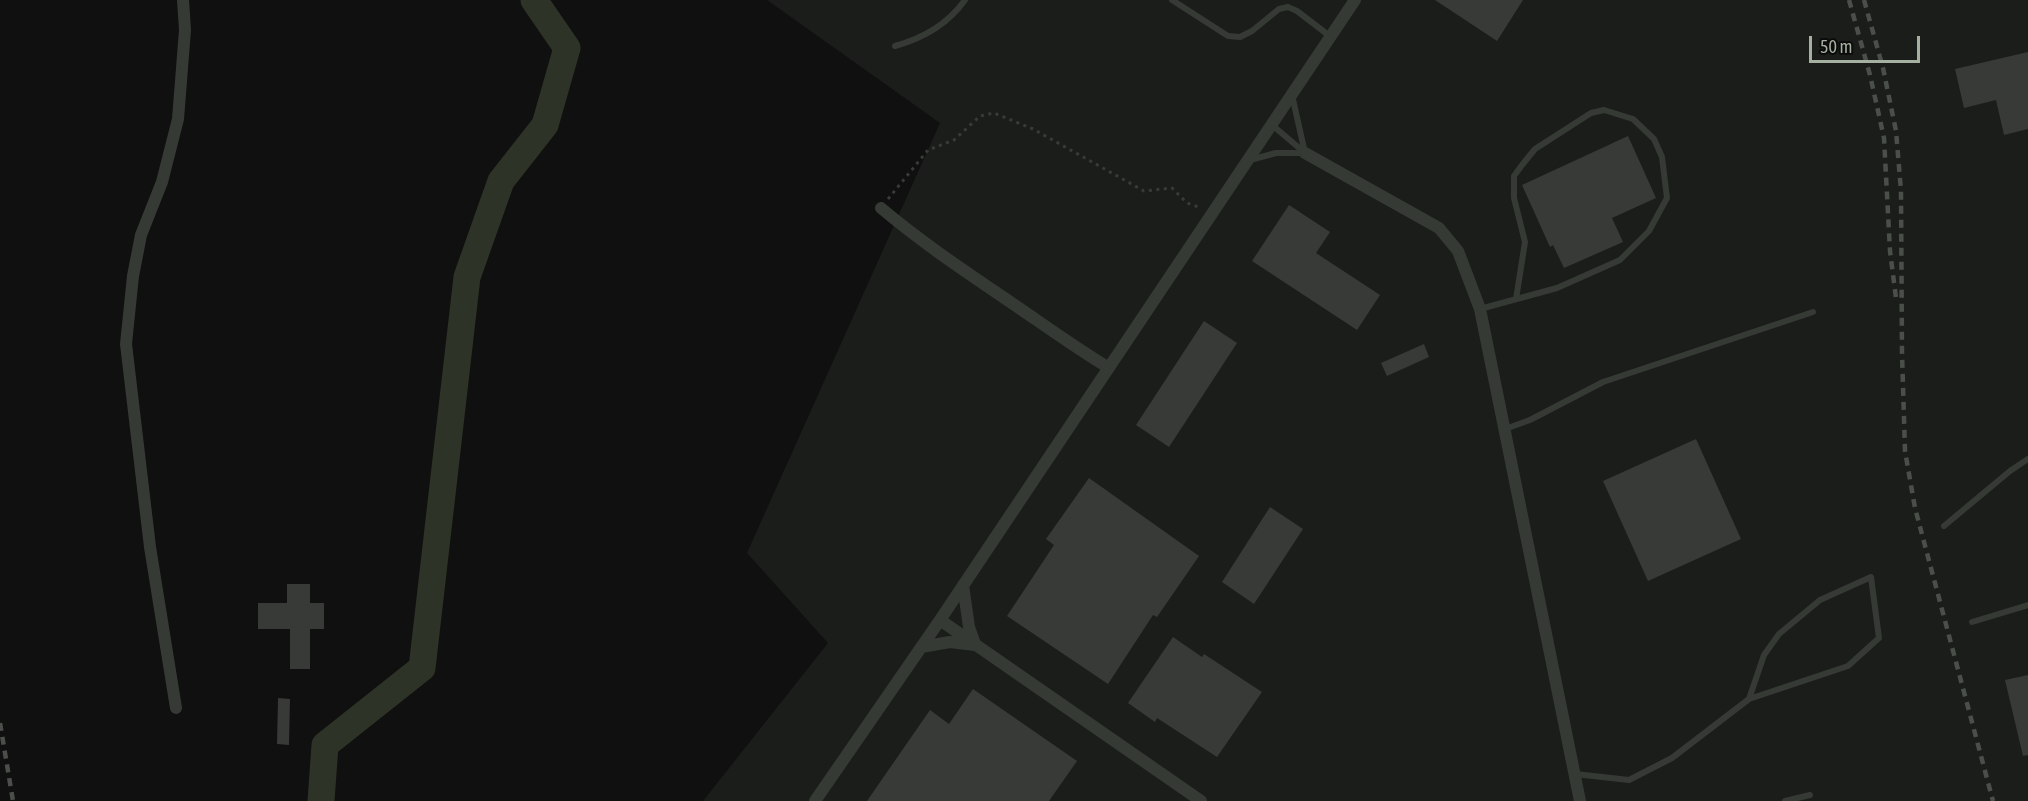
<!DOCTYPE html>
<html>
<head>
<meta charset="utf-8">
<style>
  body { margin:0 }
  #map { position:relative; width:2028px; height:801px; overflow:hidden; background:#0f100f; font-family:"Asap Condensed",sans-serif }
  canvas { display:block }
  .scale { position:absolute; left:1809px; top:36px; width:111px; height:27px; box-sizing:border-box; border:3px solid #a5b0a1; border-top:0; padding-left:8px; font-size:18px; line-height:21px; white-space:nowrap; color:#a5b0a1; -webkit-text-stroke:4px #0a0b0a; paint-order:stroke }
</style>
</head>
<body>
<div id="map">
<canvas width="2028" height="801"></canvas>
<div class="scale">50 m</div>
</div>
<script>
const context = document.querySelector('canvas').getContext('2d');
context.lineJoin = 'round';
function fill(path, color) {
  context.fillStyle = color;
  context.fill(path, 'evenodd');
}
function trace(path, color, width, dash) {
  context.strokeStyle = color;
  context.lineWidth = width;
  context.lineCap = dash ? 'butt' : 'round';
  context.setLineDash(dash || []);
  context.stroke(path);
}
fill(new Path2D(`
  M767,0H2028V801H703L828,643L747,553L940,123Z`), '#1b1d1b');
trace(new Path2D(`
  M321,801L325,745L422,668L467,277L501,181L545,125L567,48L534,0`), '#2d3326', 27);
fill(new Path2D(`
  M1435,0H1523L1497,41Z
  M2028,52V129L2004,135L1996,100L1964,108L1955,69Z
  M1628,136L1656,198L1612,218L1623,242L1564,268L1553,245L1550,247L1522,185Z
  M1289,205L1330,232L1316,253L1380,295L1357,330L1252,261Z
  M1204,321L1237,343L1169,447L1136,425Z
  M1424,344L1429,357L1387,376L1381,363Z
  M1696,439L1741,539L1648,581L1603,481Z
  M1089,478L1199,556L1157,617L1153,615L1108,684L1007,616L1054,545L1046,539Z
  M1270,507L1303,529L1254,604L1222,582Z
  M287,584H310V603H324V629H310V669H290V629H258V603H287Z
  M1173,637L1202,657L1204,654L1262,692L1217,757L1157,718L1155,722L1128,703Z
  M2028,675V755L2023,756L2005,680Z
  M973,689L1077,761L1049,801H867L930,710L949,724Z
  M278,698L290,699L289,745L277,744Z`), '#373a36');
trace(new Path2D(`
  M888,199L928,150L954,140L980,116L994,113L1033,129L1144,191L1172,188L1187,203L1201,208`), '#373c36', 3, [3, 4.5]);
trace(new Path2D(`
  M1172,0L1228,36L1240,37L1252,31L1279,9L1288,7L1297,11L1331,37
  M895,46C924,38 948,24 965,0
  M1292,95L1305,153
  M1272,125L1304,152
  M1250,160L1276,153H1305
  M1480,309L1557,288L1620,260L1649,231L1667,198L1662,157L1654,139L1633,119L1604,110L1591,113L1535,149L1522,165L1514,176V198L1525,242L1516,299
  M1505,429L1530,420L1603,382L1813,312
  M1944,526L2010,471L2028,459
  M1972,622L2028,605
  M1575,774L1629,780L1672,758L1749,699L1848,666L1879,638L1871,577L1820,600L1779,634L1764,655L1749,699
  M1785,801L1810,795`), '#363a35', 6);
trace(new Path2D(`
  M1305,153L1439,228L1458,251L1480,309L1580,801
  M881,208C926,246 974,277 1022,310C1051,330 1079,350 1109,368
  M963,585L969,627L975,644
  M940,620L1201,801
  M921,647L950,642L975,645
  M176,708L150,547L126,344L133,276L141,235L162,182L178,119L185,30L183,0
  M815,801L940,620L1355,0`), '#363a35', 12);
trace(new Path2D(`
  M1849,0L1870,75L1884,138L1890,251L1896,298
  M1864,0L1883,68L1896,131L1901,191L1902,353L1905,451L1915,508L1993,801
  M0,723L13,801`), '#4a5049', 4.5, [8, 6]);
</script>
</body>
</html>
